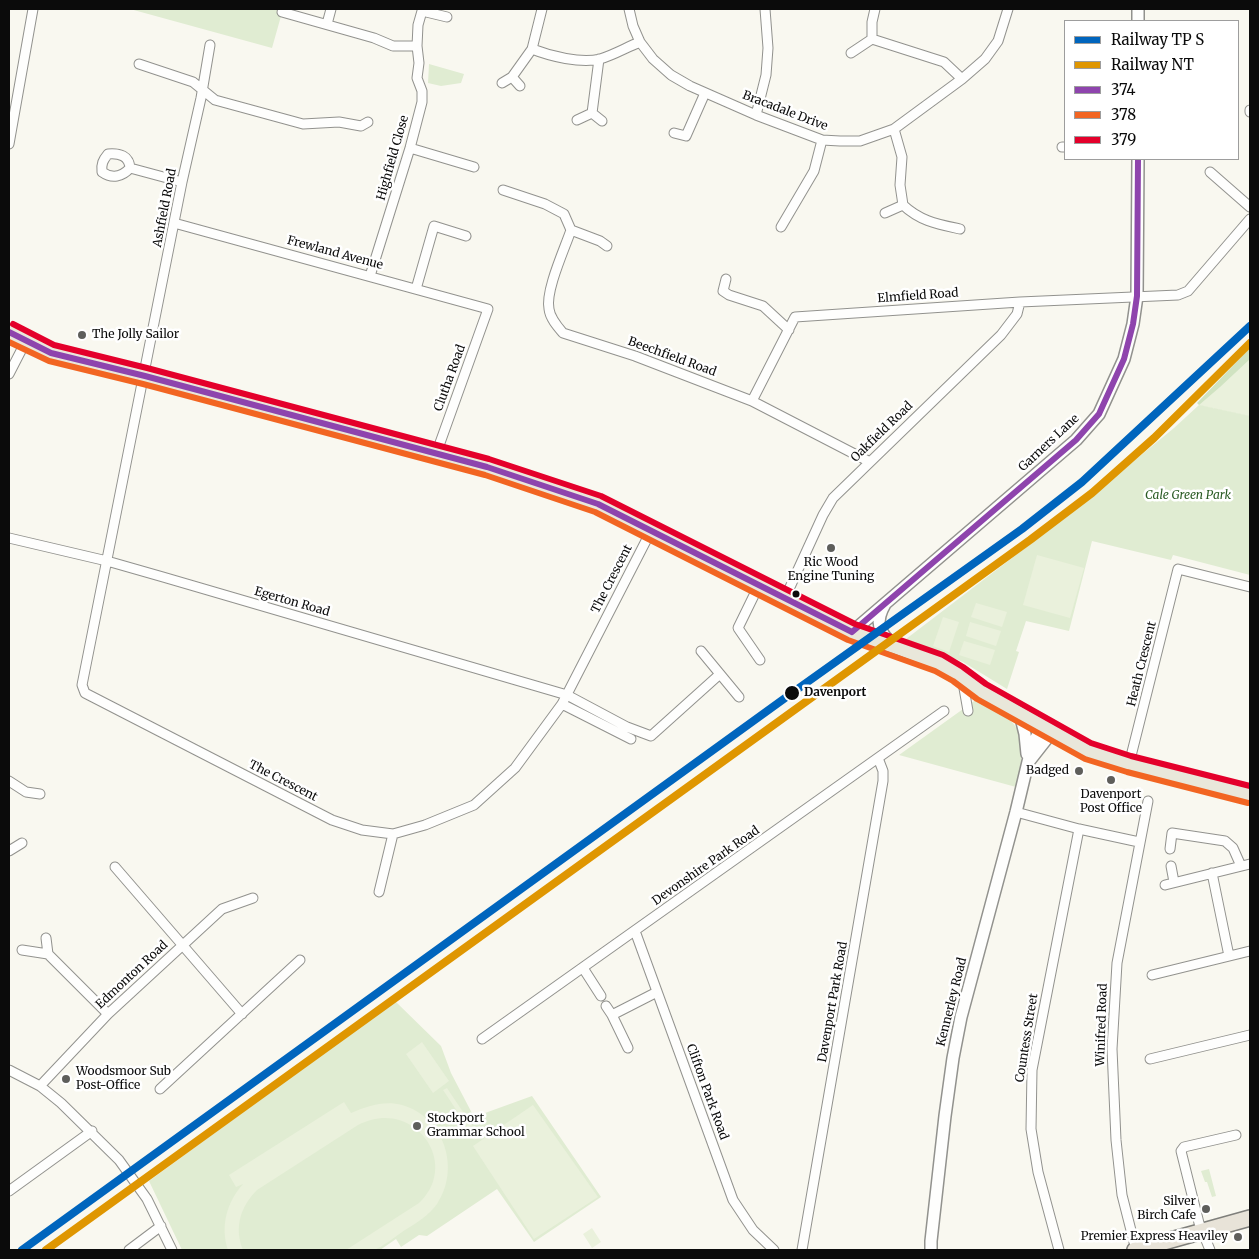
<!DOCTYPE html>
<html>
<head>
<meta charset="utf-8">
<style>
  body { margin:0 }
  #map { position:relative; width:1259px; height:1259px; overflow:hidden; background:#f9f8f0; font-family:Merriweather,serif }
  canvas { display:block }
  .frame { position:absolute; inset:0; border:10px solid #0b0b0b; pointer-events:none }
  .legend { position:absolute; left:1064px; top:20px; width:175px; height:140px; box-sizing:border-box; background:#fff; border:1px solid #9d9d9d; margin:0; padding:6px 9px; list-style:none; font-size:15px; color:#0b0b0b }
  .legend li { display:flex; align-items:center; gap:10px; height:25px }
  .legend b { width:25px; border:1px solid #9d9d9d }
</style>
</head>
<body>
<div id="map">
<canvas width="1259" height="1259"></canvas>
<div class="frame"></div>
<ul class="legend">
<li><b style="height:6px;background:#0065bd"></b>Railway TP S</li>
<li><b style="height:6px;background:#df9601"></b>Railway NT</li>
<li><b style="height:6px;background:#8e44ad"></b>374</li>
<li><b style="height:6px;background:#f26522"></b>378</li>
<li><b style="height:6px;background:#e4002b"></b>379</li>
</ul>
</div>
<script>
const context = document.querySelector('canvas').getContext('2d');
context.lineJoin = 'round';
function fill(path, color) {
  context.fillStyle = color;
  context.fill(path, 'evenodd');
}
function trace(path, color, width, dash) {
  context.strokeStyle = color;
  context.lineWidth = width;
  context.lineCap = dash ? 'butt' : 'round';
  context.setLineDash(dash || []);
  context.stroke(path);
}
function write(font, color, halo, rows, align = 'center') {
  context.font = font + ' Merriweather,serif';
  context.lineWidth = 5;
  context.setLineDash([]);
  context.textBaseline = 'middle';
  context.strokeStyle = halo;
  context.fillStyle = color;
  for (const [text, x, y, turn = 0] of rows) {
    context.save();
    context.translate(x, y);
    context.rotate((+turn || 0) * Math.PI / 180);
    context.textAlign = isNaN(turn) ? turn : align;
    if (halo) context.strokeText(text, 0, 0);
    context.fillText(text, 0, 0);
    context.restore();
  }
}
fill(new Path2D(`
  M130,9H283L272,48Z
  M429,64L464,74L461,83L441,86L428,83Z
  M1199,405L1250,416V575L1173,555L1171,560L1092,541L1069,631L1026,621L1016,651L1019,652L1007,689L963,662L906,639L1063,519L1174,428Z
  M977,699L981,700C992,708 1010,716 1017,729C1026,743 1020,771 1016,787L899,755Z
  M395,1001L441,1046L451,1073L474,1117L532,1096L601,1197L534,1242L497,1189L427,1236L419,1235L401,1247L396,1239L380,1250H182L149,1181Z
  M1209,1169L1216,1196L1212,1197L1207,1182H1205L1201,1171Z`), '#e0ecd2');
fill(new Path2D(`
  M1250,348V416L1199,405L1197,403Z`), '#d0e3c1');
fill(new Path2D(`
  M1250,359V416L1199,405L1220,387Z
  M1037,555L1084,568L1070,618L1023,605Z
  M976,603L1007,612L1002,627L971,617Z
  M943,617L959,622L949,652L933,646Z
  M970,622L1001,631L996,646L966,636Z
  M964,641L995,650L990,665L959,655Z
  M422,1042L449,1081L433,1093L406,1054Z
  M447,1088L473,1127L474,1126L481,1136L474,1140L468,1130L469,1129L443,1090Z
  M344,1102L351,1113C367,1106 385,1100 402,1105C444,1117 461,1168 437,1204C429,1215 417,1223 405,1230C397,1235 382,1248 373,1250C365,1252 354,1250 346,1250L419,1203C462,1163 413,1096 358,1125L257,1190C240,1207 234,1228 243,1250H228C220,1226 227,1202 243,1184L236,1187L229,1175Z
  M533,1105L598,1197L534,1239L473,1146Z
  M592,1228L601,1242L592,1248L583,1234Z`), '#eaf1dc');
const minor = new Path2D(`
  M629,9L633,26L640,42L653,59L671,75L690,86L756,115L822,140L840,141H860L894,129L962,79L985,59L998,41L1008,9
  M282,12L374,38L393,46H417L419,63L417,78L422,91V102L410,148L370,276
  M327,24L331,9
  M872,39V22L875,9
  M210,45L201,98L182,182L82,685L85,693L332,820L362,830L393,834L425,825L474,805L515,768L562,704L651,531
  M417,46L418,25L422,11L447,17
  M532,49L542,9
  M851,53L872,39L944,62L962,79
  M139,64L193,82L215,100L303,124L339,122L361,126L368,122
  M512,77L520,86
  M502,83L512,77L532,49C550,56 581,64 600,59C614,55 627,47 640,42
  M1250,112V110
  M592,113L599,59
  M756,115L766,75L768,48L765,9
  M577,120L592,113L602,121
  M894,129L902,157L900,185L903,205C920,221 937,224 960,229
  M674,133L686,136L705,93
  M9,144L33,9
  M1062,147H1065
  M410,148L474,167
  M130,168C129,156 120,153 108,154C103,160 101,164 102,172C112,179 122,177 130,168L182,182
  M1210,172L1250,207
  M503,190L545,204L564,214L571,230
  M885,213L903,205
  M174,223L488,309L436,454
  M781,227L814,171L822,140
  M607,246L600,241L571,230C565,248 545,291 549,309C550,318 557,326 563,333L635,356L752,401L870,462
  M726,279L723,291L729,295L763,306L789,330
  M416,289L434,226L466,236
  M9,374L26,341
  M752,401L795,317L1020,302L1178,295L1188,291L1250,219
  M9,538L107,561L163,577L567,695L627,727L651,736L720,674
  M759,585L738,628L760,660
  M785,598L823,515L833,498L1001,335L1017,314L1020,302
  M701,651L739,697
  M962,677L968,711
  M562,704L631,739
  M1129,764L1178,569L1250,587
  M9,781L26,792L40,794
  M1016,812L1079,829L1139,842
  M1170,849L1172,833L1225,841L1233,848L1241,866
  M9,851L22,843
  M1171,866L1174,882
  M115,867L242,1014
  M1212,873L1229,956
  M1165,885L1250,864
  M379,892L393,834
  M635,931L733,1200L753,1230L774,1250
  M46,938L48,954L108,1014
  M22,950L48,954
  M583,968L601,996
  M1152,975L1250,951
  M606,1006L612,1015
  M482,1039L944,711
  M628,1048L612,1015L657,992
  M1150,1059L1250,1035
  M9,1070L40,1086L61,1103L119,1160L147,1199L172,1250
  M40,1086L108,1014L222,909L253,898
  M160,1089L300,960
  M9,1191L92,1131
  M129,1250L161,1226
  M802,1250L883,781V771L878,758
  M1059,1250L1038,1172L1031,1129L1032,1070L1079,829
  M1136,1250L1122,1195L1116,1140L1112,1049L1117,963L1148,801
  M1210,1250L1199,1223L1181,1151L1184,1147L1236,1135`);
const tertiary = new Path2D(`
  M1138,21V9
  M885,604C874,623 879,632 894,646
  M852,632L1076,440L1099,414L1124,359L1133,324L1137,296L1138,159
  M1020,714L1025,734L1027,754
  M1030,760L1052,732
  M931,1250V1241L945,1116L953,1058L961,1017L1016,812L1032,745L1042,727`);
const primary = new Path2D(`
  M9,332L51,353L145,376L487,467L516,476L598,504L785,598L820,617L852,632L894,646L939,663L958,674L981,691L1020,714L1088,751L1129,764L1250,795`);
const trunk = new Path2D(`
  M1135,1250L1250,1218`);
trace(minor, '#92928e', 11);
trace(tertiary, '#92928e', 14);
trace(primary, '#7f7f7b', 16);
trace(trunk, '#7f7f7b', 18);
trace(minor, '#fefefd', 9);
trace(tertiary, '#fefefd', 11);
trace(primary, '#e9e7da', 14);
trace(trunk, '#e8e3d8', 15);
trace(new Path2D(`
  M9,332L51,353L145,376L487,467L598,504L852,632
  M852,632L1076,440L1099,414L1124,359L1133,324L1137,296L1138,159`), '#8e44ad', 6);
trace(new Path2D(`
  M9,342L49,361L143,384L485,475L595,512L848,640L935,671L953,681L977,699L1085,759L1127,772L1248,803`), '#f26522', 6);
trace(new Path2D(`
  M13,324L54,345L147,368L489,459L601,496L855,624L943,655L963,667L986,684L1091,743L1131,756L1250,786`), '#e4002b', 6);
trace(new Path2D(`
  M22,1250L792,693L1022,529L1082,482L1250,326`), '#0065bd', 8);
trace(new Path2D(`
  M46,1250L1030,540L1092,493L1154,438L1250,343`), '#df9601', 8);
for (const [x, y, r, color] of [
  [82,335,5,"#5e5e5b"],
  [831,548,5,"#5e5e5b"],
  [796,594,4.5,"#0b0b0b"],
  [792,693,8,"#0b0b0b"],
  [1079,771,5,"#5e5e5b"],
  [1111,780,5,"#5e5e5b"],
  [66,1079,5,"#5e5e5b"],
  [417,1126,5,"#5e5e5b"],
  [1206,1209,5,"#5e5e5b"],
  [1238,1237,5,"#5e5e5b"]
]) {
  const dot = new Path2D();
  dot.arc(x, y, r, 0, 2 * Math.PI);
  context.fillStyle = color;
  context.fill(dot);
  trace(dot, '#fff', 2);
}
write('12px', '#0b0b0b', '#fff', [
  ["Bracadale Drive",785,111,21],
  ["Highfield Close",393,158,-74],
  ["Ashfield Road",165,208,-79],
  ["Frewland Avenue",335,253,15],
  ["Elmfield Road",918,296,-4],
  ["Beechfield Road",672,357,20],
  ["Clutha Road",450,378,-70],
  ["Oakfield Road",882,432,-44],
  ["Garners Lane",1049,443,-43],
  ["The Crescent",612,579,-63],
  ["Egerton Road",292,602,16],
  ["Heath Crescent",1142,664,-76],
  ["The Crescent",283,781,27],
  ["Devonshire Park Road",706,866,-35],
  ["Edmonton Road",132,975,-43],
  ["Davenport Park Road",833,1002,-80],
  ["Kennerley Road",952,1002,-76],
  ["Winifred Road",1102,1025,-88],
  ["Countess Street",1027,1038,-81],
  ["Clifton Park Road",707,1092,70]
]);
write('12px', '#0b0b0b', '#fff', [
  ["The Jolly Sailor",92,335],
  ["Ric Wood",831,563,"center"],
  ["Engine Tuning",831,577,"center"],
  ["Badged",1069,771,"right"],
  ["Davenport",1111,795,"center"],
  ["Post Office",1111,809,"center"],
  ["Woodsmoor Sub",76,1072],
  ["Post-Office",76,1086],
  ["Stockport",427,1119],
  ["Grammar School",427,1133],
  ["Silver",1196,1202,"right"],
  ["Birch Cafe",1196,1216,"right"],
  ["Premier Express Heaviley",1228,1237,"right"]
], 'left');
write('italic 12px', '#2a5b24', '#fff', [
  ["Cale Green Park",1188,496]
]);
write('bold 12px', '#0b0b0b', '#fff', [
  ["Davenport",804,693]
], 'left');
</script>
</body>
</html>
